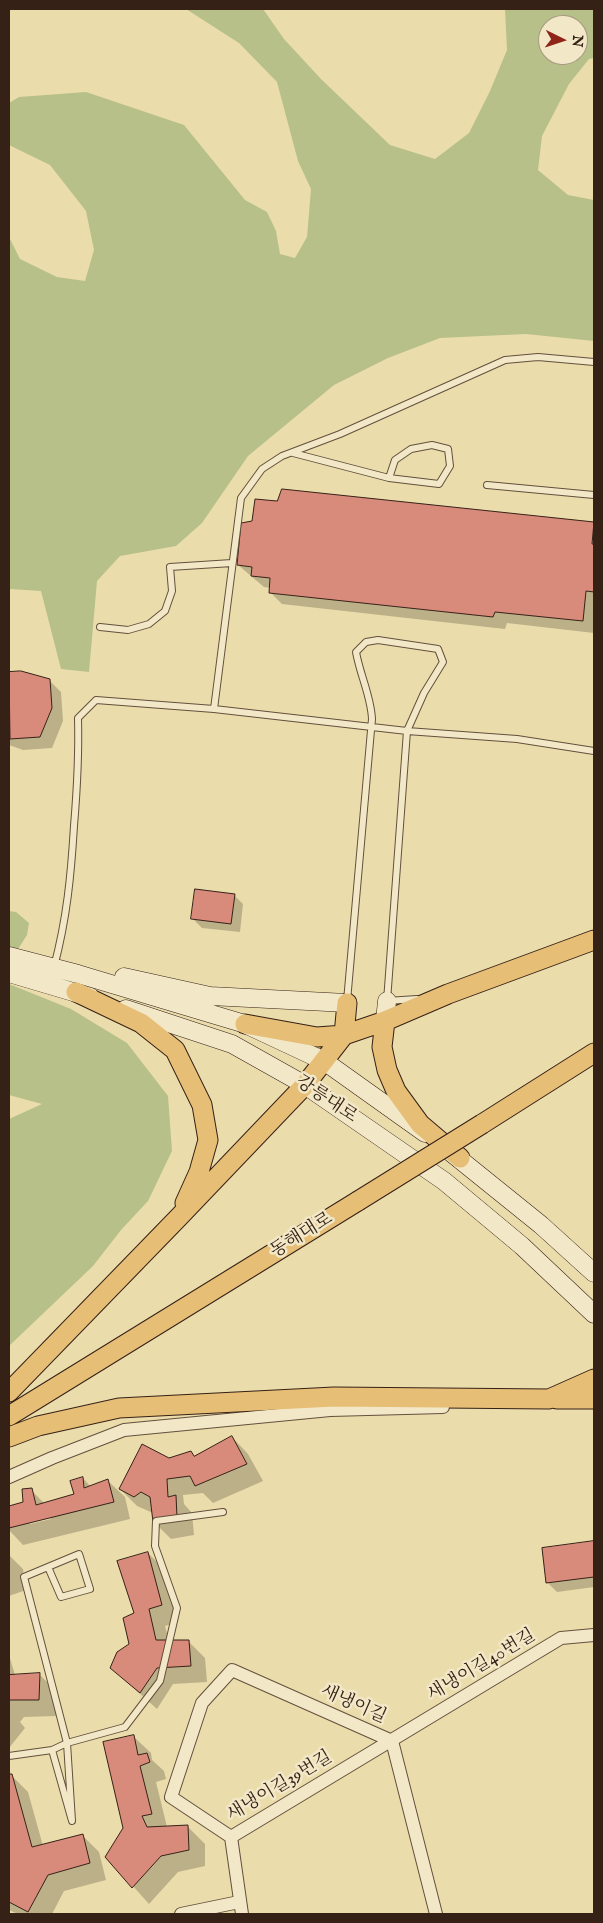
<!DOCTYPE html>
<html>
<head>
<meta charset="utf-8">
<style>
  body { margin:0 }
  #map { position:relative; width:603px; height:1923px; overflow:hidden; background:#ebdcab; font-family:"IM FELL English",serif }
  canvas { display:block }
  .frame { position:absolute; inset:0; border:10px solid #362117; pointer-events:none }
  .north { position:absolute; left:538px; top:15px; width:50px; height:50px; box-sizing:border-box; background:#f2e8c8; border:1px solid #a79881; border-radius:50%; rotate:94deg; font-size:14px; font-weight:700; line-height:20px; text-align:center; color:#362117 }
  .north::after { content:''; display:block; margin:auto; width:18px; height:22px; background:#8f2418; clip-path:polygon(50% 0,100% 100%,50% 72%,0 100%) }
</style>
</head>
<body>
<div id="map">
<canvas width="603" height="1923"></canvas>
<div class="frame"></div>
<div class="north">N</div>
</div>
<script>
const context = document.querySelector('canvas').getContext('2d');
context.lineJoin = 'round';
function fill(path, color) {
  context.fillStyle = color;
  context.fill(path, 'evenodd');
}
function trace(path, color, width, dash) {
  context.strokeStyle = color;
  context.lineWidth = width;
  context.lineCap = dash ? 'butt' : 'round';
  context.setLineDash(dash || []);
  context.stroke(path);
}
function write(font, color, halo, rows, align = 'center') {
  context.font = font + ' "IM FELL English","Noto Serif KR",serif';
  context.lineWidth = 5;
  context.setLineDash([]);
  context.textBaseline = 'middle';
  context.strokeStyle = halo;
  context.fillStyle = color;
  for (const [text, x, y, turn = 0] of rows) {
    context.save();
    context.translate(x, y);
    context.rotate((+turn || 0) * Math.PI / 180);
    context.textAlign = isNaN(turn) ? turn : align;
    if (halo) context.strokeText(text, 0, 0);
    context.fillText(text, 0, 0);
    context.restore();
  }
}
fill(new Path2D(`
  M186,9H263L284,39L321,79L390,145L435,159L469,133L490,91L507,50L505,9H594V58L589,59L569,84L542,136L538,170L568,195L594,200V341L526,334L440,338L388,358L334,385L248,456L202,523L176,546L120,556L97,581L89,672L61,669L41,591L9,589V237L20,259L57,277L85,281L94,250L86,211L50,165L9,145V103L19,97L86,92L184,125L245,200L267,212L276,231L280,254L295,258L307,237L311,189L298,161L277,82L239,43ZM548,25H578V55H548Z
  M9,911L16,912L29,923L27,935L13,957H9Z
  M9,984L71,1009L127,1043L168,1096L172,1151L148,1201L121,1230L93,1266L9,1346V1119L42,1104L9,1095Z`), '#b7c089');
fill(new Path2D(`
  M594,523V633L507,623L505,629L282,604L270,592V588L264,587L238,565Z
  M21,672L49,680L61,692L63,721L52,748L23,750L9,745V674Z
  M234,895L243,904L240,932L202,928L193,919Z
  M232,1437L248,1454L263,1481L213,1503L203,1493L183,1495L184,1504L192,1513L194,1535L171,1539L154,1522L153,1513L137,1506L120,1489L169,1460L190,1452L195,1457Z
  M83,1478L91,1487L108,1481L125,1497L130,1519L23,1545L9,1530V1508L25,1503L31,1490L45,1504L76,1495ZM49,1517L51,1519L30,1524L29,1522Z
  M594,1543V1587L557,1592L548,1583L543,1549Z
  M148,1553L165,1570L178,1622L165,1626L169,1641H188L205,1658L207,1682L173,1684L157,1709L111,1668L131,1645Z
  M9,1555L23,1569L26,1590L9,1596Z
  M9,1655L15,1675L39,1674L56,1691V1716L24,1717L20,1722L25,1728L9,1748Z
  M134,1737L151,1753L152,1760L164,1771L166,1779L156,1782L167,1827H188L205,1844V1866L178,1872L149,1904L107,1857L124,1828Z
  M11,1775L28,1792L43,1846L83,1836L99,1852L106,1880L64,1891L52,1914H18L9,1910V1776Z`), '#0003');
const building = new Path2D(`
  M282,489L594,522L592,544H594V592L586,591L583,621L495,612L493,617L269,593L270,578L251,576L252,567L237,565L241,523L252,521L255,499L277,501Z
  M21,671L50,679L52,708L40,737L10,739L9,672Z
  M195,889L235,894L231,924L191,919Z
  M232,1436L247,1464L195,1486L190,1476L167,1479L168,1497L176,1495L177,1518L153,1522L150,1497L141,1492L134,1497L119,1489L142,1444L169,1458L191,1451L194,1456Z
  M83,1477L84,1488L108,1479L114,1502L9,1528V1506L23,1502L22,1489L32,1488L36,1505L74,1494L70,1481Z
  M594,1541V1577L546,1583L542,1548Z
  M148,1552L162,1605L149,1609L156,1640H189L191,1666L157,1668L140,1693L110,1668L117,1652L129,1644L123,1618L134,1613L117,1561Z
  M40,1673L39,1700H9V1675Z
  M134,1735L138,1755L147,1753L150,1762L140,1766L152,1814L142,1816L147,1827L188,1825L189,1850L161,1856L132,1888L105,1857L123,1828L103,1742Z
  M9,1774H12L32,1847L83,1834L90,1863L48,1875L28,1912L9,1902Z`);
fill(building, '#d88a7b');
trace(building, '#362117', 1);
const lane = new Path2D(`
  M293,453L389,478L439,484L450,466L448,449L432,445L411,449L395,460L389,478
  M487,485L594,495
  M100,627L128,630L149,624L165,611L172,591L170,567L232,563
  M214,709L241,498L262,469L282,456L340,434L505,360L538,357L594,362
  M54,967C67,918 71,875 74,826C77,790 79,754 78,718L96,700L214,709L407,731L517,739L594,751
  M347,1001L372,719C371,696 360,675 356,652L366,642L378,640L438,649L443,662L424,693L407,731L387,1001L417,999
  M48,1567L61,1597L90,1589L79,1554L24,1577L67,1743L52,1750
  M9,1756L52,1750L72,1821L67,1743L125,1727L160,1681L177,1608L155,1546L156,1521L223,1512`);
const street = new Path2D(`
  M9,1477L52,1458L124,1430L330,1410L443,1407
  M231,1837L242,1914
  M181,1914L239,1902
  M436,1914L392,1741L232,1670L202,1703L171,1797L231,1837L561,1638L594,1635`);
const secondary = new Path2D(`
  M9,956L78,974L245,1024L324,1061L425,1133
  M9,973L90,997
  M124,977L210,996L347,1003
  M126,1009L232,1044L305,1085L444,1181L522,1246L594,1314
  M385,1021L387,1001
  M448,1150L541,1225L594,1273`);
const primary = new Path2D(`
  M76,992L141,1023L175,1050L202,1105L208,1140L199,1172L185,1203
  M385,1021L382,1047L387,1070L396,1091L420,1124L460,1158
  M245,1024L317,1037L344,1035L347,1003
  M482,1124L594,1053
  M9,1392L178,1218L305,1085L344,1035L385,1021L448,994L594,940
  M557,1399H594
  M9,1416L358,1201
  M9,1437L38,1426L119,1408L334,1397L549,1399L594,1379`);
trace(lane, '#63503c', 8);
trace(street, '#63503c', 14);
trace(secondary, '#362117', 19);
trace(primary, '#362117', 21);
trace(lane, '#f2e8c8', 6);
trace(street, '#f2e8c8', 12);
trace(secondary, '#f2e8c8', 18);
trace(primary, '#e6be76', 19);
const primaryBridge = new Path2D(`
  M358,1201L482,1124`);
trace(primaryBridge, '#362117', 21, []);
trace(primaryBridge, '#e6be76', 19);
write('18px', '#362117', '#f2e8c8', [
  ["강릉대로",326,1100,34],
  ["동해대로",302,1236,-32],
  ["새냉이길40번길",482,1666,-31],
  ["새냉이길",353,1705,24],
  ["새냉이길39번길",280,1787,-31]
]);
</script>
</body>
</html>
